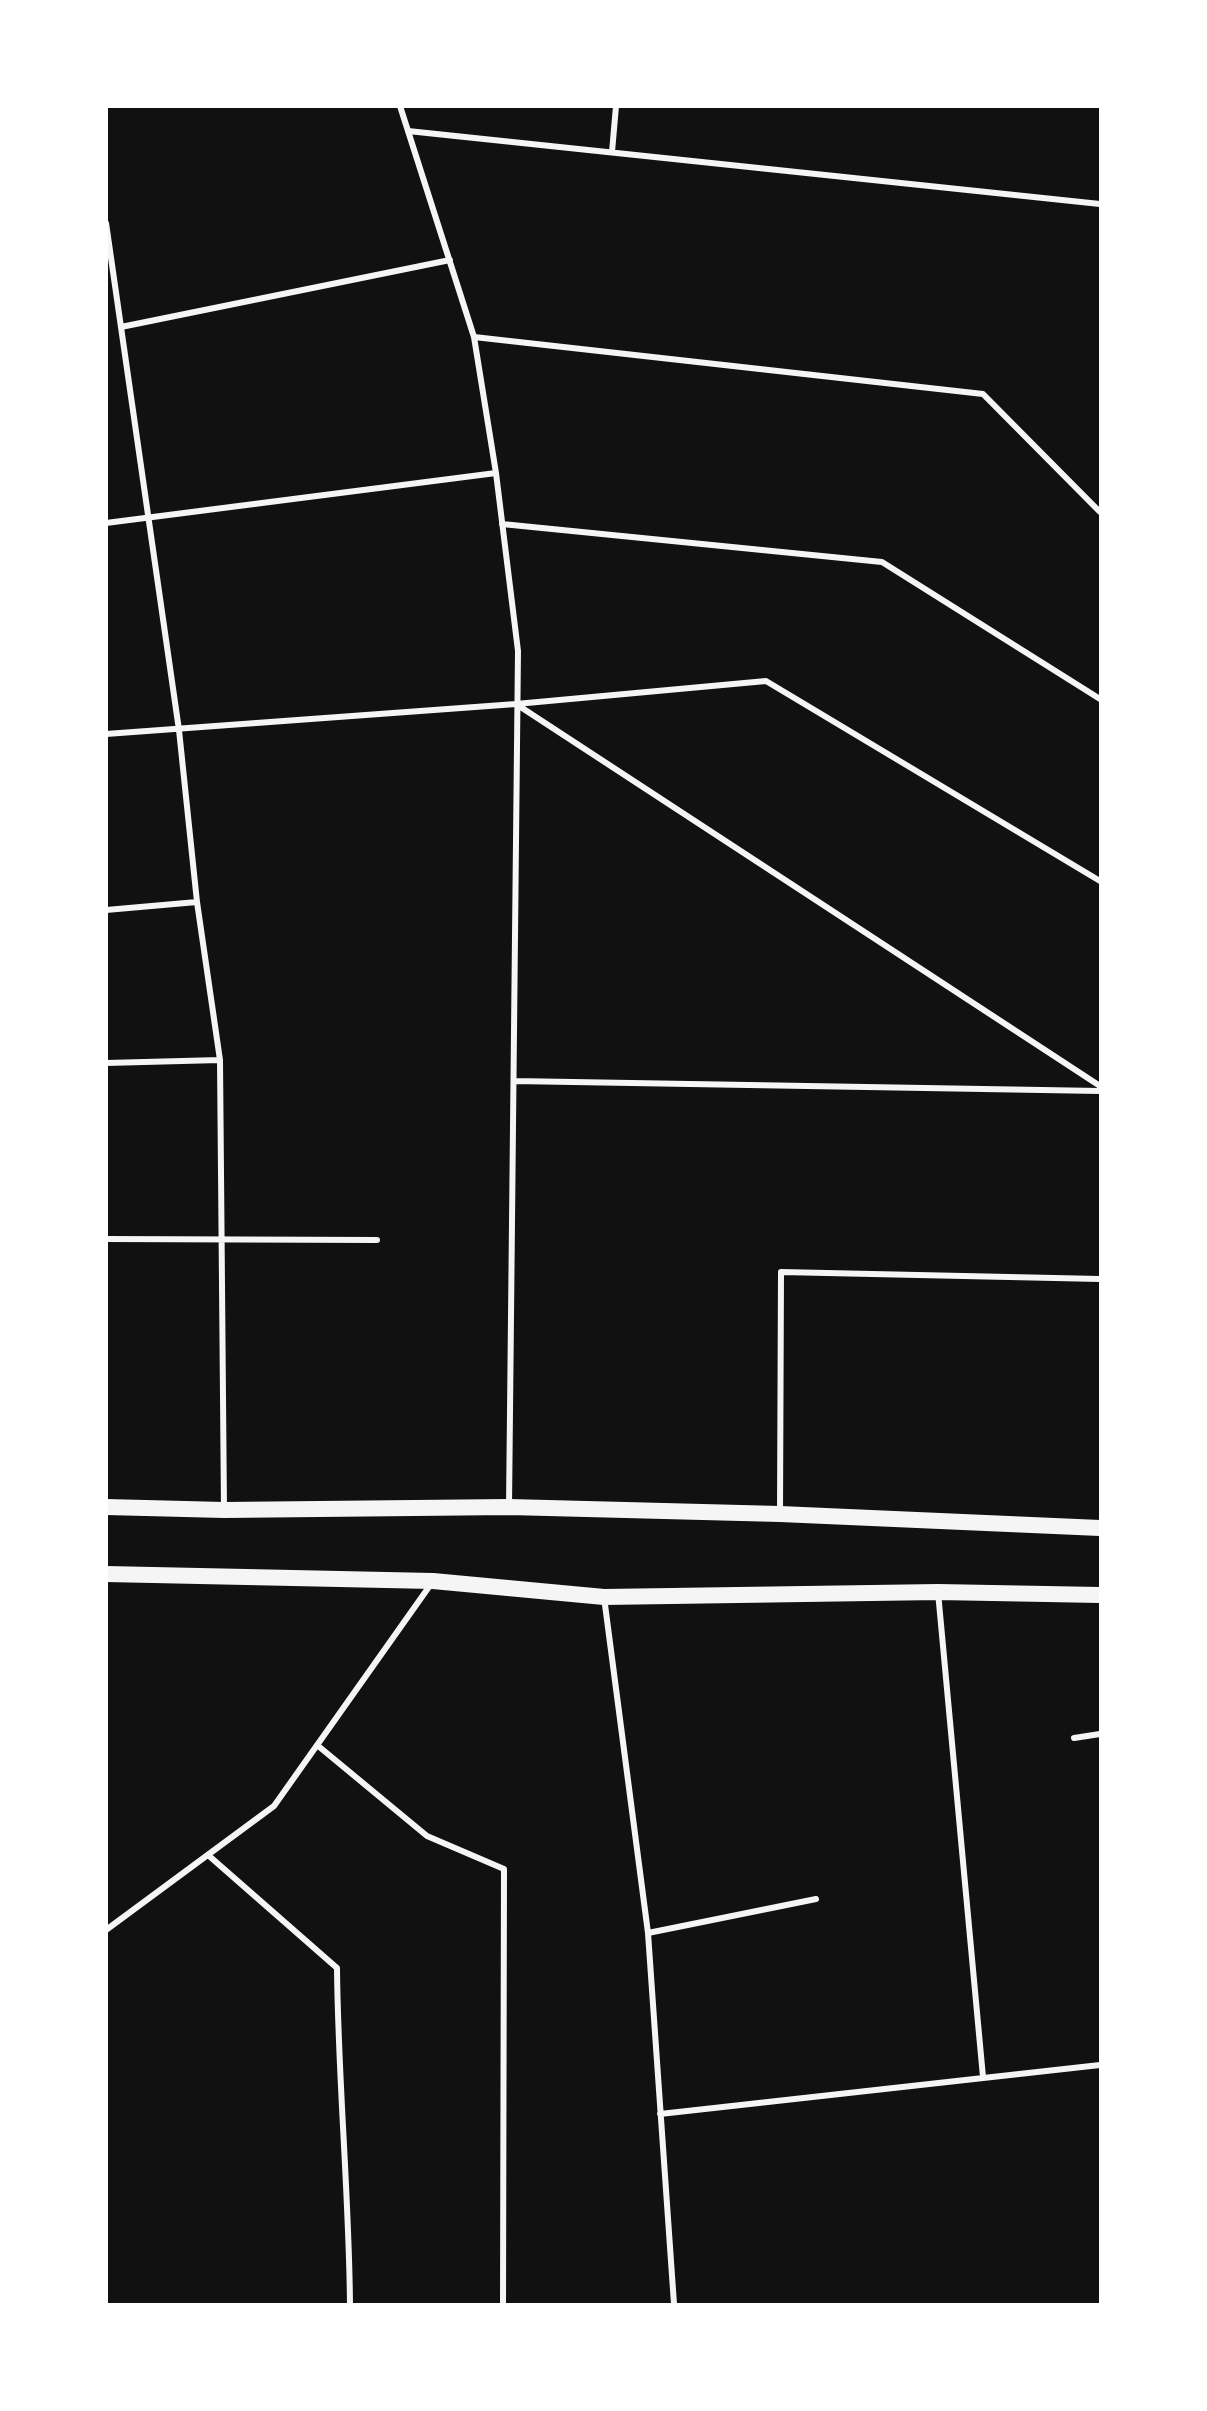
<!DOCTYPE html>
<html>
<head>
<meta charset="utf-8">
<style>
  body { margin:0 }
  #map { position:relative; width:1207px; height:2411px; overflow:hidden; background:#111; font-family:"Libre Baskerville",serif }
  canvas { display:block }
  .frame { position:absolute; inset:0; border:108px solid #fff; pointer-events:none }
</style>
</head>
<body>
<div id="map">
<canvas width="1207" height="2411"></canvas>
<div class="frame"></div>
</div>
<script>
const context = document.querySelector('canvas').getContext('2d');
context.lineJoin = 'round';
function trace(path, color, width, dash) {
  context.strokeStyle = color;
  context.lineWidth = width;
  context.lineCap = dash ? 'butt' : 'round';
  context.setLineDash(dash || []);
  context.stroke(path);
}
trace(new Path2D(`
  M400,106L474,337L496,473L518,651L509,1507
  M408,131L1100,204
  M612,152L616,106
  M106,223L179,730L197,902L220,1060L224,1509
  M121,327L450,260
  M474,337L983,394L1100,512
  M106,523L496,473
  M502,524L882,562L1100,699
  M516,704L1100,1086
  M106,734L516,704L766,681L1100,881
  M106,910L197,902
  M106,1063L220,1060
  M514,1081L1100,1091
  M106,1239L377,1240
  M780,1512L781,1272L1100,1279
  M938,1592L983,2077
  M604,1597L648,1933L674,2304
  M1074,1738L1100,1734
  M317,1745L427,1836L504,1869L503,2304
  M208,1855L337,1968C338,2080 349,2192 350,2304
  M106,1930L274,1806L431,1584
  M648,1933L816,1899
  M660,2114L1100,2065`), '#f5f5f5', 6);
trace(new Path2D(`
  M106,1507L224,1510L509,1507L780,1514L1100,1528
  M106,1574L433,1581L604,1597L938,1592L1100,1595`), '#f5f5f5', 16);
</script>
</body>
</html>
